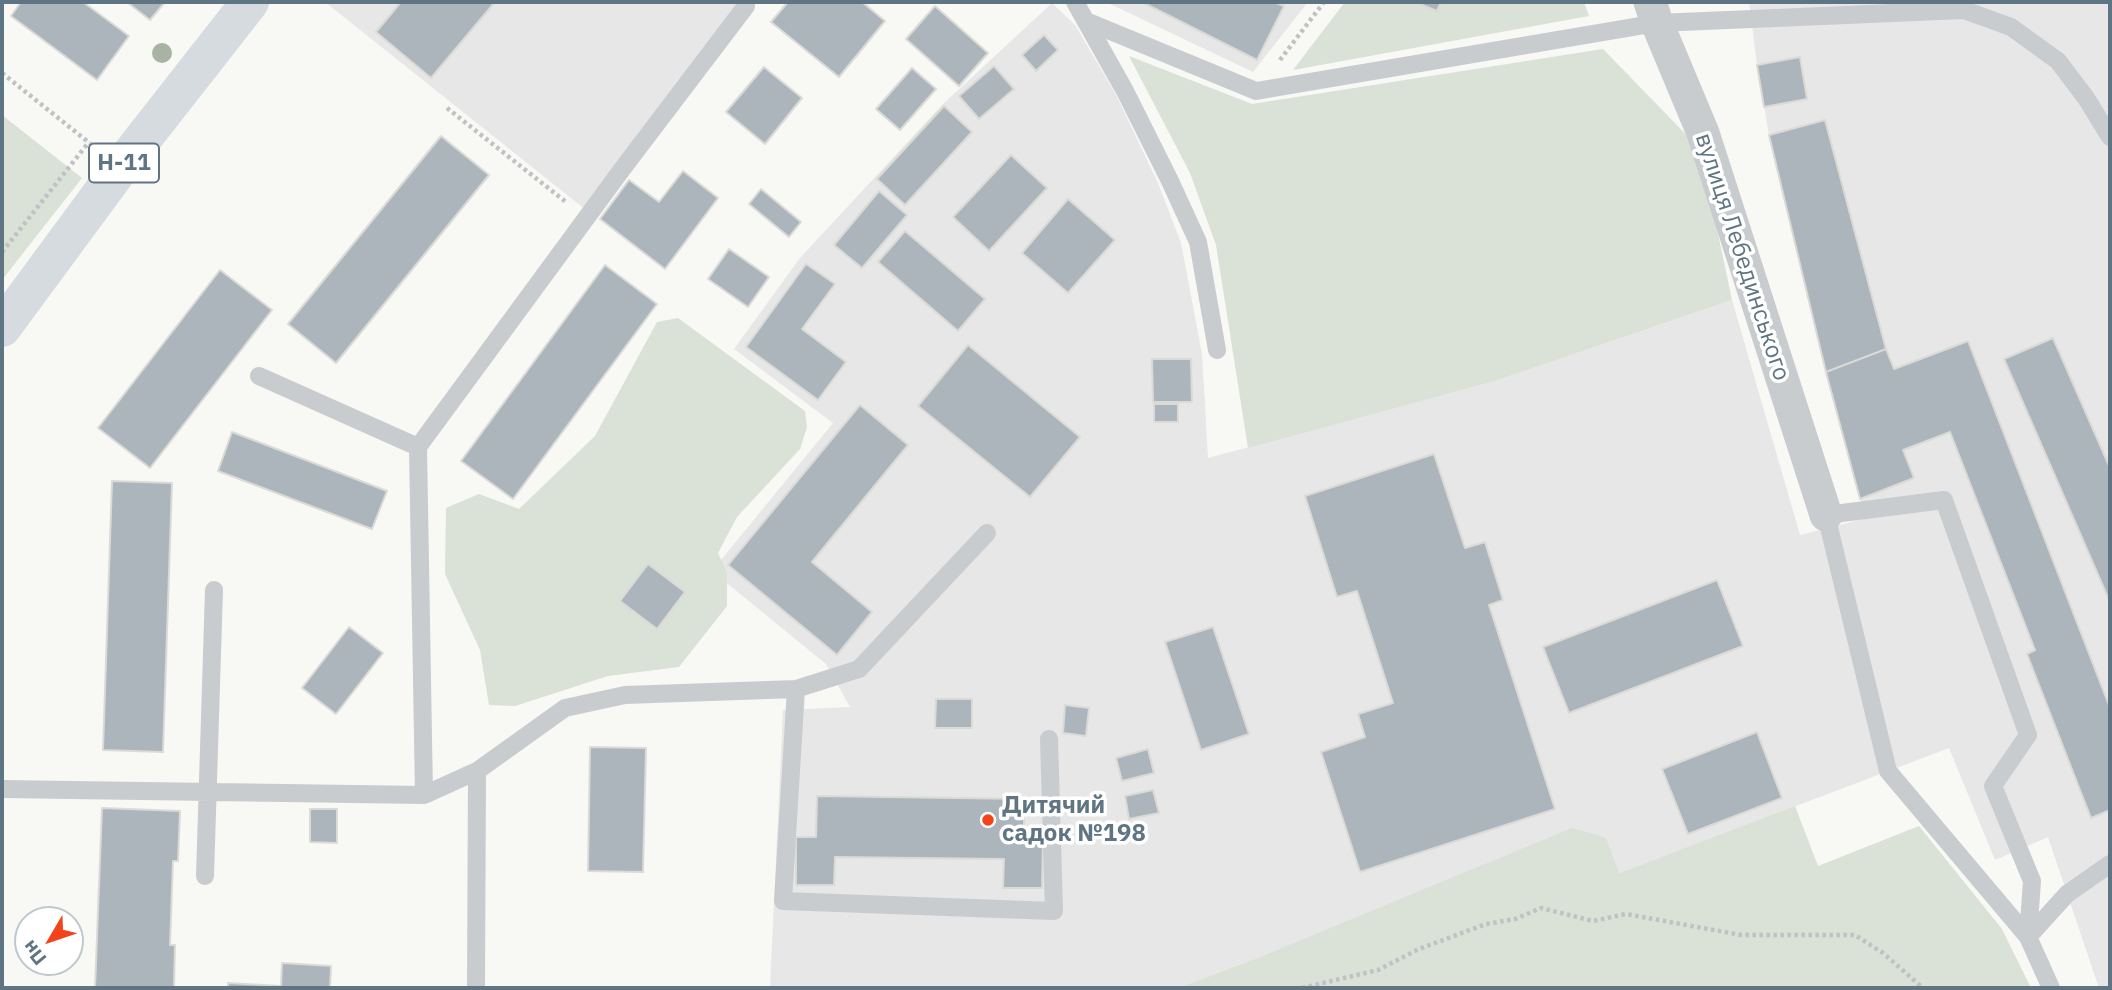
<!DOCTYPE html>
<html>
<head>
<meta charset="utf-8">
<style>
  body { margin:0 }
  #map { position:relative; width:2112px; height:990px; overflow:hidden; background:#f8f8f5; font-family:"IBM Plex Sans",sans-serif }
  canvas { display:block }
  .frame { position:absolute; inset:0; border:4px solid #607583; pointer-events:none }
  .north { position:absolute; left:14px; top:906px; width:70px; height:70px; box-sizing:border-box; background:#fff; border:2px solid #bfc8cd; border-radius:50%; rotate:231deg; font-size:19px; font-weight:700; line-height:28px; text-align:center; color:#607583 }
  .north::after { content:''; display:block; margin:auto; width:24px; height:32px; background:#f3431a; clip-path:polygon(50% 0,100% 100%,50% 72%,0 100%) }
</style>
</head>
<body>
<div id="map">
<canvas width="2112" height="990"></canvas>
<div class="frame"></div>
<div class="north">Пн</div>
</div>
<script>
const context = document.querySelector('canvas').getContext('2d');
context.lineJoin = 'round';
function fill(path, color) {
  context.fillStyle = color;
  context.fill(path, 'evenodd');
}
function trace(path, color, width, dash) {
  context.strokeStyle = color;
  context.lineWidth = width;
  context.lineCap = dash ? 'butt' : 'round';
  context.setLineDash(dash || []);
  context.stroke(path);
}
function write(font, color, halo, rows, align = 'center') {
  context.font = font + ' "IBM Plex Sans",sans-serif';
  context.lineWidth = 7;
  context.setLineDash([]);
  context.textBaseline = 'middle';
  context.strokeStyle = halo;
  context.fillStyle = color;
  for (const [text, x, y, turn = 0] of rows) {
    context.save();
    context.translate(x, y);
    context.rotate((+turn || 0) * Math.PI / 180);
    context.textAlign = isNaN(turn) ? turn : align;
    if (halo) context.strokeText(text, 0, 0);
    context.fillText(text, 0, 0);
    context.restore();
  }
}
fill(new Path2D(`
  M325,2H744L586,210Z
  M1106,2H1308L1253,72Z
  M1749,2H2110V988H2099L2048,837L1995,860L1949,748L1619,873L1265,955L1178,988H770L783,710L850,707L826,664L712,571L833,423L734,349L800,258L943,104L1052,3L1075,25L1115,93L1158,183L1181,243L1202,354L1208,458L1495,381L1732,300L1800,535L1867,518L1860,499L1826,372L1769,135L1757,65Z`), '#e6e7e6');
fill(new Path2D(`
  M1345,2H1584L1589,16L1293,70Z
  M1603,49L1700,149L1732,300L1495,381L1248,448L1216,245L1190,173L1129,56L1252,104Z
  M2,115L82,178L2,280Z
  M678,318L805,411L807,427L800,449L737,517L718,553L727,573V606L679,667L608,676L515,706L489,705L480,650L445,574L446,508L479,494L519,509L595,436L657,322Z
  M1795,806L1818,866L1919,826L2002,929L2031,988H1178L1265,955L1572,828L1606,838L1619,873Z`), '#dae1d6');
const building = new Path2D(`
  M21,2H83L129,36L97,80L11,16Z
  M127,2H165L150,20Z
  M401,2H495L431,78L376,32Z
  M788,2H862L885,21L839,77L771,22Z
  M1142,2H1274L1284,6L1257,60Z
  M1415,2H1441L1437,11Z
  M935,6L988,53L959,86L906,39Z
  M1044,35L1058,50L1036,71L1022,55Z
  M1800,57L1807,99L1764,107L1757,65Z
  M994,66L1014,89L979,119L959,96Z
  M764,67L802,98L765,144L726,112Z
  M912,68L936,89L900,130L876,109Z
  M944,106L972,132L905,205L877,179Z
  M1825,120L1886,349L1826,372L1769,135Z
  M441,136L489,175L336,363L288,324Z
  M1011,155L1047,188L989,251L953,217Z
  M683,171L718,198L665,269L600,219L629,180L659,202Z
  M761,189L801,222L789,237L749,204Z
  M879,191L907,215L862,268L834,245Z
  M1068,199L1115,240L1068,293L1022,253Z
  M905,231L985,299L958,331L878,262Z
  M729,249L769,277L748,307L708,279Z
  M806,264L835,284L802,329L846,362L818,400L746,347Z
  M605,265L657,304L513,499L461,461Z
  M220,270L272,310L150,468L98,428Z
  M2053,338L2110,468V602L2004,359Z
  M1968,341L2110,708V810L2091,818L2027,654L2035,650L1950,432L1903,450L1914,478L1860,499L1826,372L1886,349L1894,369Z
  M968,345L1080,437L1030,497L918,406Z
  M1152,359H1191L1192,402H1153Z
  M1154,404H1178V422H1154Z
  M860,405L908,445L812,562L872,612L837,655L728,565Z
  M232,432L387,491L372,529L218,471Z
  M1434,454L1465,548L1485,542L1503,600L1489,605L1555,809L1360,872L1321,752L1365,737L1358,714L1393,703L1357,591L1337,597L1305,496Z
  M112,481L172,483L163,752L103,750Z
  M648,564L685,592L657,629L620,601Z
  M1717,580L1743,646L1569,713L1543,647Z
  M349,627L383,653L336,714L302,688Z
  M1213,627L1249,734L1201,750L1165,642Z
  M936,699H972V728H935Z
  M1065,705L1089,708L1086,736L1063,733Z
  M1757,732L1782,798L1688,834L1662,769Z
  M590,747L646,748L643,872L588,871Z
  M1148,749L1154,773L1122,781L1116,758Z
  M1153,790L1159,813L1129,819L1125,796Z
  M817,796L1024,799V840L1043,841L1042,888H1003L1004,859L835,857L834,885H796V837H816Z
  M102,808L180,811L178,861H173L170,945H175L174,988H95Z
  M310,809H337V843L310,842Z
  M282,963L331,966L330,988H228V983L281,986Z`);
fill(building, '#abb5bb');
trace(building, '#dadad7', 2);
trace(new Path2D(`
  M1280,60L1324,2
  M2,73L92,145
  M447,108L566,202
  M2,252L89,142
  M1302,988L1378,970L1419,949L1486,924L1515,919L1541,908L1593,921L1626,914L1741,935H1855L1883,953L1923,988`), '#bfc2c4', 4.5, [3.5, 3.5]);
trace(new Path2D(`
  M1075,2L1125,91L1170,181L1198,242L1217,350
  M1086,21L1256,91L1657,23L1964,10L2011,27L2058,61L2086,98L2110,137
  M259,376L418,447
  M796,689L783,901L1054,911L1049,739
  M2,789L424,795L477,771L565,708L625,695L796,689L859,669L987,533
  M424,795L418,447L623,168L746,6
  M205,876L214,590
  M2028,937L2032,881L1993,786L2028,735L1944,500L1826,515L1888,771L2028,937L2051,988
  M2028,937L2067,894L2110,864
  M476,988L477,771`), '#c8cccf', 18);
trace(new Path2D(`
  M1650,2L1657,23L1703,133L1826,515`), '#c8cccf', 33);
trace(new Path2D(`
  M2,328L120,168L250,2`), '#d5dbdf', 38);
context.fillStyle = '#a8b3a3';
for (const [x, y] of [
  [162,53]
]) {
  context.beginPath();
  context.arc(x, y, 10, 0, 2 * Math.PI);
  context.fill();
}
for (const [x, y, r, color] of [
  [988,820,7,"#f3431a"]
]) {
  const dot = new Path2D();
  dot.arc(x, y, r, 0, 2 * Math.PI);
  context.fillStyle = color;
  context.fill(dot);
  trace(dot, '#fff', 2.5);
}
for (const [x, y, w] of [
  [124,163,70]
]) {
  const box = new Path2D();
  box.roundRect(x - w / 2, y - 19.5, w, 39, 5);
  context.fillStyle = '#fff';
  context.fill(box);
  trace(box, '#607583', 2);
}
write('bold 23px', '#607583', null, [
  ["Н-11",124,163]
]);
write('24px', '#607583', '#fff', [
  ["вулиця Лебединського",1742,257,72]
]);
write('bold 24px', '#607583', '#fff', [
  ["Дитячий",1002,806],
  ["садок №198",1002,834]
], 'left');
</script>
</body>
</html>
